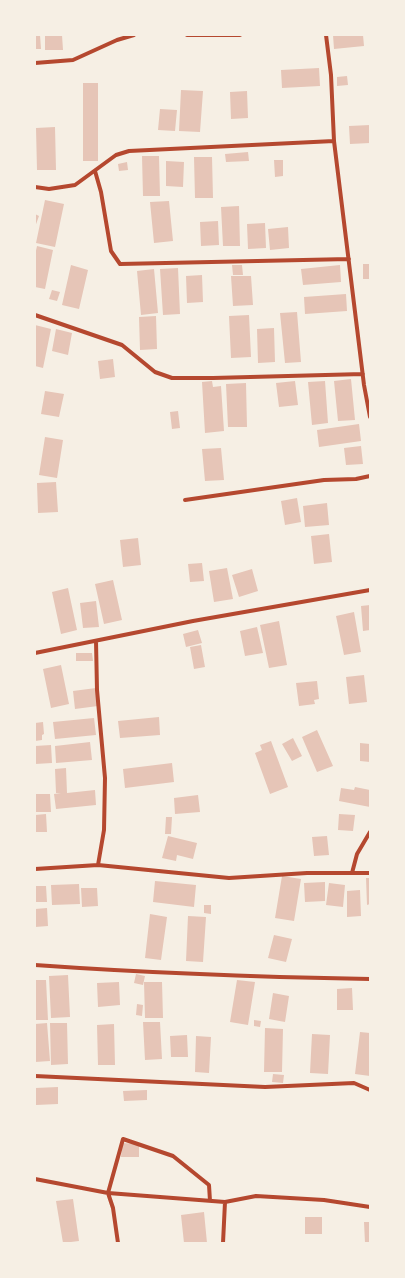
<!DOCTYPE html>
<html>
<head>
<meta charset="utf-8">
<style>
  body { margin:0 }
  #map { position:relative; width:405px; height:1278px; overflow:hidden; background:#f6efe4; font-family:"Playfair Display",serif }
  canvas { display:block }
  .frame { position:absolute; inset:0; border:36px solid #f6efe4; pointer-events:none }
</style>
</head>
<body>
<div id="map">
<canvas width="405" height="1278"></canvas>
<div class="frame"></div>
</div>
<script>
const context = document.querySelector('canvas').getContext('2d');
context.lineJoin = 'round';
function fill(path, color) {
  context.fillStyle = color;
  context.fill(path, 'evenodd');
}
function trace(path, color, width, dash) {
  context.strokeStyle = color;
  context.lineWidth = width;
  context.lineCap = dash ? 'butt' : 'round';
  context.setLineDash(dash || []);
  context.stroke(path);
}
fill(new Path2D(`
  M35,35H40L41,49H35Z
  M45,35H62L63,50H45Z
  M333,35H363L364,46L334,49Z
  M319,68L320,86L282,88L281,70Z
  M347,76L348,85L337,86V77Z
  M83,83H98V161H83Z
  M181,90L203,91L200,132L179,131Z
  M247,91L248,118L231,119L230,92Z
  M160,109L177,110L175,131L158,130Z
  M370,125V143L350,144L349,126Z
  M55,127L56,170H37L36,128Z
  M248,152L249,161L226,162L225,154Z
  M142,156H159L160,196H143Z
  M194,157H212L213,198H195Z
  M274,160H283V176L275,177Z
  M166,161L184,162L183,187L166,186Z
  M127,162L128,170L119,171L118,164Z
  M45,200L64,204L55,247L36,243Z
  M169,201L173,241L154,243L150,202Z
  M239,206L240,246H223L221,207Z
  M35,214L39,216L35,227Z
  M218,221L219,245L201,246L200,222Z
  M265,223L266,248L248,249L247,224Z
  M288,227L289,248L270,250L268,229Z
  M37,246L53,250L45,289L35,287V255Z
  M363,264H370V279H363Z
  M71,265L88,270L79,309L62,305Z
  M232,265H242L243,275H233Z
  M340,265L341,282L303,285L301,269Z
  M178,268L180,314L163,315L160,269Z
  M154,269L158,313L141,315L137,271Z
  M202,275L203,302L187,303L186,276Z
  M231,276H251L253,305L233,306Z
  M52,290L60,292L57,301L49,299Z
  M346,294L347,311L305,314L304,297Z
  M297,312L301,362L285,363L280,313Z
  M249,315L251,357L231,358L229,316Z
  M156,316L157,349L140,350L139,317Z
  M35,325L51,329L43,368L35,366Z
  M274,328L275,362L258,363L257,329Z
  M56,329L72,333L68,355L52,351Z
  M113,359L115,377L100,379L98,361Z
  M351,379L355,420L338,421L334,381Z
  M212,381L213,387L221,386L224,431L205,433L202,382Z
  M295,381L298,405L279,407L276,383Z
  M325,381L328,423L312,425L308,382Z
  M246,383L247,427H228L226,384Z
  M45,391L64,394L59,417L41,414Z
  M178,411L180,428L172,429L170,412Z
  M359,424L361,441L319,447L317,430Z
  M45,437L63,440L57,478L39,475Z
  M361,446L363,464L346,465L344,448Z
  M221,448L224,480L205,481L202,449Z
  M56,482L58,512L38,513L37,483Z
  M297,498L301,522L285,525L281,501Z
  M327,503L329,525L305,527L303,506Z
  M329,534L332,562L314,564L311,536Z
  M138,538L141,565L123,567L120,540Z
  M202,563L204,581L190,582L188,564Z
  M227,568L233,599L214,602L209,571Z
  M252,569L258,591L239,597L232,575Z
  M113,580L122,620L104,624L95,584Z
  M68,588L77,630L61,634L52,592Z
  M96,601L99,627L83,628L80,603Z
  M370,605V630L363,631L361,606Z
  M354,612L361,652L344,655L336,616Z
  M279,621L287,665L269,668L260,625Z
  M257,627L263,653L245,656L240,631Z
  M198,630L202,643L186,647L183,634Z
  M201,645L205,667L194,669L190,647Z
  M76,653H92L93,661H76Z
  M61,665L69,704L51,708L43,669Z
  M364,675L367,702L349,704L346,677Z
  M317,681L319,699L314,700L315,704L299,706L296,683Z
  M96,688L98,706L75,709L73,691Z
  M159,717L160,735L120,738L118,721Z
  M94,718L96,735L55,739L53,722Z
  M43,722L44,734L42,735V740L35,741V723Z
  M317,730L333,766L317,772L302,737Z
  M293,738L302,756L292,761L282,744Z
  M271,741L288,787L270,794L255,753L262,750L260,745Z
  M90,742L92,760L56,763L55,746Z
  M360,743L370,744V762L360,761Z
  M51,745L52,763L35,764V746Z
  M172,763L174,782L125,788L123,769Z
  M66,768L67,793L95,790L96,805L56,809L54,794L61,793H56L55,769Z
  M355,787L370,790V807L339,801L341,788L354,790Z
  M35,794H50L51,812H35Z
  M198,795L200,812L175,814L174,798Z
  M46,814L47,832H35V815Z
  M339,814L355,815L353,831L338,830Z
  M166,817H172L171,834H165Z
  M168,836L197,843L193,859L177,855L176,861L162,858Z
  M327,836L329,855L314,856L312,837Z
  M282,876L301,879L294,921L275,918Z
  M366,878H370V904L367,905Z
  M155,881L196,885L194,907L153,902Z
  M325,882V901L305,902L304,883Z
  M329,883L345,885L343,907L326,905Z
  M79,884L80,904L52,905L51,885Z
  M35,886H46L47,902H35Z
  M81,888H97L98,906L82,907Z
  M360,890L361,916L347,917V891Z
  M204,905H211V914L204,913Z
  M47,908L48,926L35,927V909Z
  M150,914L167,917L161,960L145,958Z
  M188,916L206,917L203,962L186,961Z
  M274,935L292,939L286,962L268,958Z
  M136,974L145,976L143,985L134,983Z
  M68,975L70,1017L51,1018L49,976Z
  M35,980H46L48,1020H35Z
  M237,980L255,982L248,1025L230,1022Z
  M119,982L120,1005L98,1007L97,983Z
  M144,982H162L163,1018H145Z
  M352,988L353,1010H337V989Z
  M273,993L289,996L285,1022L269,1019Z
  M137,1004L143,1005L142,1016L136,1015Z
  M254,1020L261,1021L260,1027L254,1026Z
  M143,1022H160L162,1059L145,1060Z
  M47,1023L50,1061L35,1062V1024Z
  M50,1023H67L68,1064L51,1065Z
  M114,1024L115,1065H98L97,1025Z
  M265,1028L283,1029L282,1072H264Z
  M360,1032L370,1033V1076L355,1074Z
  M312,1034L330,1035L328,1074L310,1073Z
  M187,1035L188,1057H171L170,1036Z
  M196,1036L211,1037L209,1073L195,1072Z
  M273,1074L284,1075L283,1083L272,1082Z
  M58,1087V1104L36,1105L35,1088Z
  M147,1090V1100L124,1101L123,1091Z
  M122,1143L139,1144V1157H121Z
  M73,1199L79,1241L63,1243L56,1201Z
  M204,1212L207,1243H184L181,1215Z
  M305,1217H322V1234H305Z
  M364,1222H370V1243H365Z`), '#e6c5b7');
trace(new Path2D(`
  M187,35H240
  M326,35L331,75L334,141L364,385L370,417
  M35,63L73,60L117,40L134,35
  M95,171L101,192L111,251L120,264L349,259
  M35,187L49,189L75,185L116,155L129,151L334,141
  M35,315L122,345L155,372L172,378H213L363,374
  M185,500L324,480L356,479L370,476
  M96,641L97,690L105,778L104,830L98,865
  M35,653L193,621L370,590
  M35,869L98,865L229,878L307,873H370
  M352,873L357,854L370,832
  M35,965C147,973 258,977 370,979
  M35,1076L265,1087L354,1083L370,1090
  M35,1179L108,1193L225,1202L256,1196L324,1200L370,1207
  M118,1243L113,1208L108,1193L123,1139L173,1156L209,1185L210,1201
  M223,1243L225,1202`), '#b5482f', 4);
</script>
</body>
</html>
